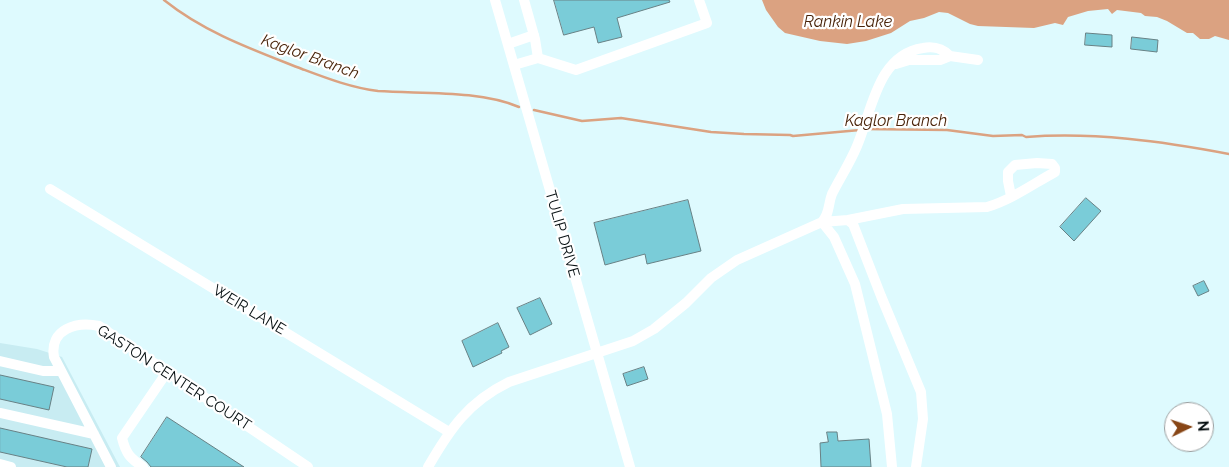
<!DOCTYPE html>
<html>
<head>
<meta charset="utf-8">
<style>
  body { margin:0 }
  #map { position:relative; width:1229px; height:467px; overflow:hidden; background:#defafe; font-family:Raleway,sans-serif }
  canvas { display:block }
  .north { position:absolute; left:1164px; top:402px; width:50px; height:50px; box-sizing:border-box; background:#fff; border:1px solid #9b9fa0; border-radius:50%; rotate:86deg; font-size:14px; font-weight:700; line-height:20px; text-align:center; color:#060f11 }
  .north::after { content:''; display:block; margin:auto; width:18px; height:22px; background:#884616; clip-path:polygon(50% 0,100% 100%,50% 72%,0 100%) }
</style>
</head>
<body>
<div id="map">
<canvas width="1229" height="467"></canvas>
<div class="north">N</div>
</div>
<script>
const context = document.querySelector('canvas').getContext('2d');
context.lineJoin = 'round';
function fill(path, color) {
  context.fillStyle = color;
  context.fill(path, 'evenodd');
}
function trace(path, color, width, dash) {
  context.strokeStyle = color;
  context.lineWidth = width;
  context.lineCap = dash ? 'butt' : 'round';
  context.setLineDash(dash || []);
  context.stroke(path);
}
function write(font, color, halo, rows, align = 'center') {
  context.font = font + ' Raleway,sans-serif';
  context.lineWidth = 4.5;
  context.setLineDash([]);
  context.textBaseline = 'middle';
  context.strokeStyle = halo;
  context.fillStyle = color;
  for (const [text, x, y, turn = 0] of rows) {
    context.save();
    context.translate(x, y);
    context.rotate((+turn || 0) * Math.PI / 180);
    context.textAlign = isNaN(turn) ? turn : align;
    if (halo) context.strokeText(text, 0, 0);
    context.fillText(text, 0, 0);
    context.restore();
  }
}
fill(new Path2D(`
  M0,343L37,349L62,357L120,467H0Z`), '#c8ecf2');
fill(new Path2D(`
  M762,0H1229V40L1215,36L1209,39H1200L1193,33H1187L1167,21L1157,17L1145,16L1141,13L1117,10L1112,14L1108,9L1088,11L1068,17L1063,25L1055,23L1034,28L978,26L970,24L948,13L939,12L924,18L910,21L891,33L866,41L847,44L820,41L785,33L778,27L766,10Z`), '#dba281');
trace(new Path2D(`
  M164,0C205,33 254,50 302,69C326,78 352,88 378,91C422,94 479,90 519,107
  M534,110L582,121L621,118L711,132L744,134L790,135L793,136L860,130
  M865,129L947,130L993,136L1022,135L1026,137C1094,132 1161,141 1229,154`), '#dba281', 2.5);
const building = new Path2D(`
  M554,0H669L670,2L617,18L622,37L598,43L594,27L564,35Z
  M1086,33L1112,35V47L1085,45Z
  M1132,37L1158,40L1157,52L1131,49Z
  M1086,198L1101,211L1074,241L1060,227Z
  M688,200L701,251L647,264L645,254L605,265L594,223Z
  M1204,281L1209,291L1198,296L1193,286Z
  M540,298L552,324L530,335L517,308Z
  M498,323L509,347L501,351L502,353L473,367L462,341Z
  M644,367L648,379L627,386L623,374Z
  M0,375L54,387L49,410L0,399Z
  M167,417L244,467H151L147,462L141,457Z
  M0,428L92,449L88,467H67L0,452Z
  M827,432H837L838,441L869,439L871,467H821L820,443L828,442Z`);
fill(building, '#7accd8');
trace(building, '#688185', 1);
trace(new Path2D(`
  M495,0L630,467
  M524,0L535,39L538,58
  M508,44L534,35
  M896,64L909,60H940L950,56L978,60
  M514,65L538,58L576,70L707,23L699,0
  M50,189L449,432
  M848,220L903,209L987,207C1011,200 1033,184 1055,172V168L1052,164L1037,163L1015,165L1008,172V181L1011,196
  M822,222L848,220L853,224L881,296L921,392L923,419L916,467
  M822,222L834,237L855,284L887,414L892,467
  M0,361L43,371H61
  M0,413L94,434
  M0,464L11,467
  M111,467L54,357C49,329 77,321 99,326L308,467
  M143,467C130,458 126,454 122,438L167,372
  M428,467C450,429 468,402 509,382L633,341L654,329L686,303L711,278L737,260L822,222C830,213 828,204 832,194C840,178 850,163 857,146C872,111 877,55 923,48C934,46 942,48 950,56`), '#fff', 10);
write('15px', '#060f11', '#fff', [
  ["TULIP DRIVE",562,234,74],
  ["WEIR LANE",249,310,31],
  ["GASTON CENTER COURT",174,378,33]
]);
write('italic 16px', '#482309', '#fff', [
  ["Rankin Lake",848,22],
  ["Kaglor Branch",310,57,20],
  ["Kaglor Branch",896,121]
]);
</script>
</body>
</html>
